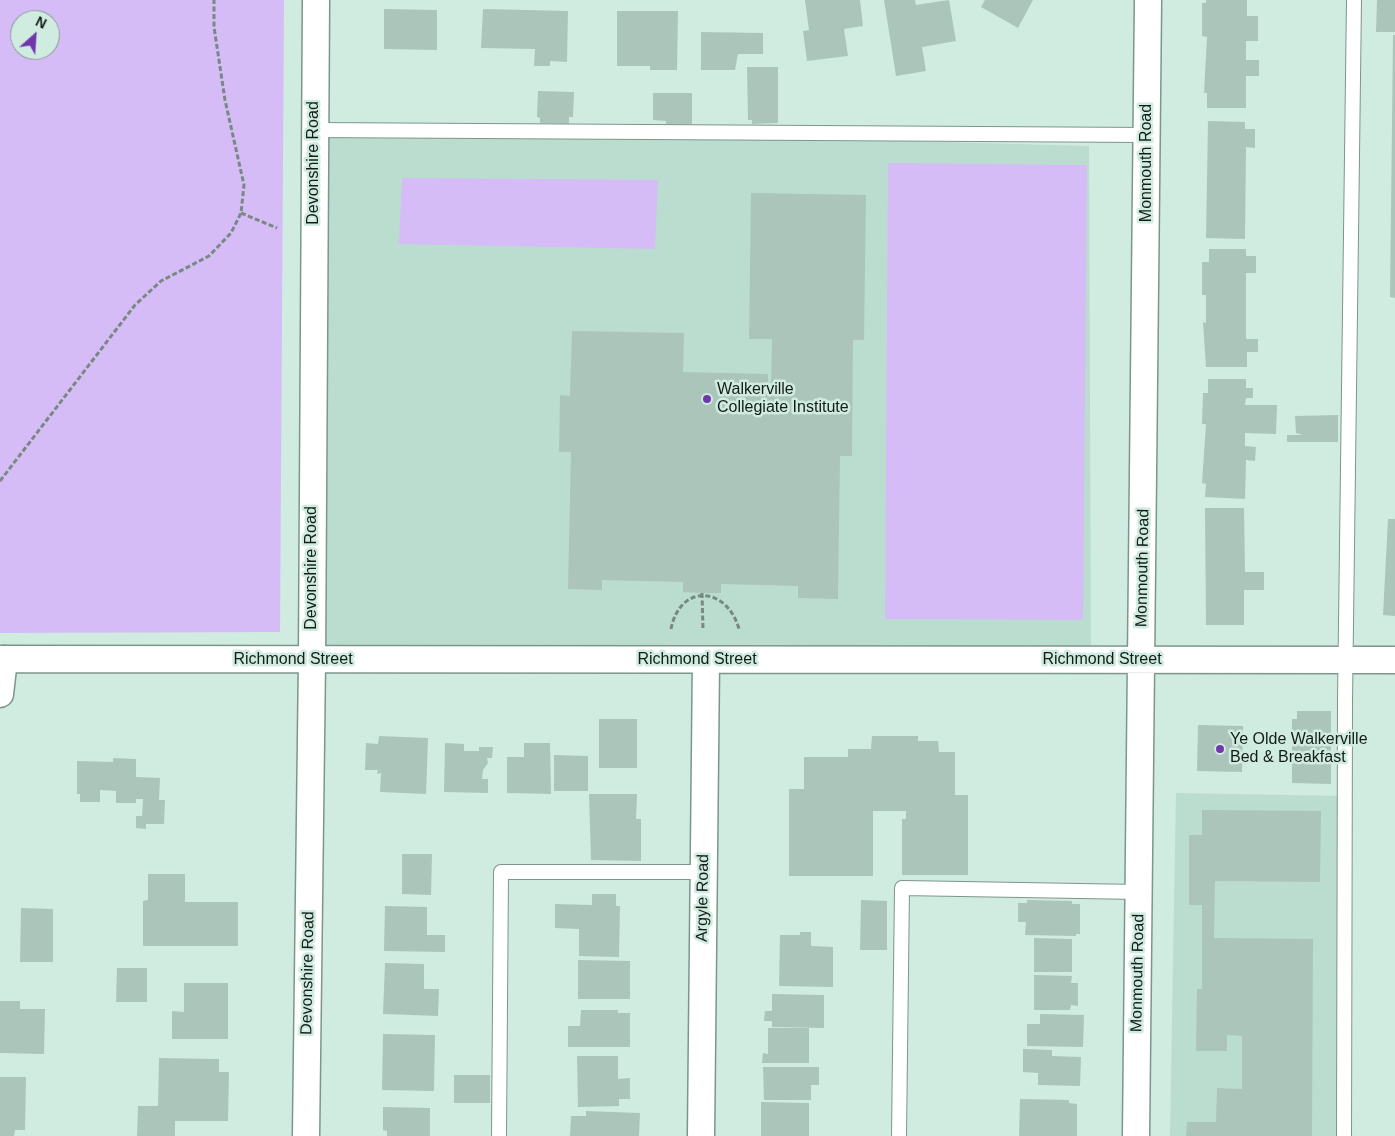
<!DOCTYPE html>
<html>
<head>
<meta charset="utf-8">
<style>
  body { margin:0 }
  #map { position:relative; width:1395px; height:1136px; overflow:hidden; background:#d0ebe0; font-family:Arial,sans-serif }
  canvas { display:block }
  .north { position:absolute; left:10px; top:10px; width:50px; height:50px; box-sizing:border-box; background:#d0ebe0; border:1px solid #859991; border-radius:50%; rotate:26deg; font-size:14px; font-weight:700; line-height:20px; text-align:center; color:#141d1a }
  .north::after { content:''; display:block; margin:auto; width:18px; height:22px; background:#7337ac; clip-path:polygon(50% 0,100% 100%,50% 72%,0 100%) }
</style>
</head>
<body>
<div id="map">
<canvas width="1395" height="1136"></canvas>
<div class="north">N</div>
</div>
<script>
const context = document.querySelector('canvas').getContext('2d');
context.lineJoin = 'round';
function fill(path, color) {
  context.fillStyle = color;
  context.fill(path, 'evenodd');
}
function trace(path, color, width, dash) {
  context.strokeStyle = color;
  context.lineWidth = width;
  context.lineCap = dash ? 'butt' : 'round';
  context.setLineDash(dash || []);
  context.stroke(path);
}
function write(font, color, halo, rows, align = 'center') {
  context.font = font + ' Arial,sans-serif';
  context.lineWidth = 5;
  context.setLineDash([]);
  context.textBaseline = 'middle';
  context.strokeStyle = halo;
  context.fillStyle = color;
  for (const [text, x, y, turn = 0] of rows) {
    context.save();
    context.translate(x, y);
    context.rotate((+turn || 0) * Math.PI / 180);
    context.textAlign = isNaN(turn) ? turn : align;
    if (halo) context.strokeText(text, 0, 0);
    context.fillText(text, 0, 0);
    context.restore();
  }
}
fill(new Path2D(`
  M326,125L1089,146L1091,655L736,648L323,645Z
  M1176,793L1345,796L1338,1136H1170Z`), '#bbddd0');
fill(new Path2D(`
  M0,0H284L280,632L0,633ZM20,20H50V50H20Z
  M888,163L1087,165L1083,620L885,619Z
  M402,178L658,180L655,249L399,244Z`), '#d5bcf7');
fill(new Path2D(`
  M805,0H860L863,26L844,29L848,56L807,61L803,31L809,30Z
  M884,0H915L916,5L949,0L956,41L922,47L926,71L896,76Z
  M985,0H1033L1018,28L981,7Z
  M1206,0H1247V16H1258V41H1246V60H1259V76H1246V108H1207V93H1204L1207,37L1202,36V3H1206Z
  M1377,0H1395V32H1376Z
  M384,9L437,10V50L384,49Z
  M483,9L568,11L567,62L550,61V66H534L535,49L481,48Z
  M617,11H678L677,70H650V66H617Z
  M701,32L763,33V54H738L735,70H701Z
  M1393,35H1395V298L1390,297Z
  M747,67H778V123L752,124V120H748Z
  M538,91L574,92L573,117H569V124L540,123V118L537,117Z
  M653,93H692V124H666V121L653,120Z
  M1208,121L1245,122V129H1255V148L1246,147L1245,239L1206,238Z
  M751,193L866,195L864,340H853L852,456H840L838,599L798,598V586L721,584V593H702L683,592V582L602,580V590L568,589L571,452H559L560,395L570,396L572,331L684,333L683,372L768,374V385H771L772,339H749Z
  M1209,249H1246V256H1256V273H1246V339H1258V352H1247V367H1206L1203,322L1206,323V295H1202V262H1209Z
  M1208,379H1246V388H1253V398H1246L1245,405H1277L1276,434L1245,433V446L1256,447L1255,461L1246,460L1245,499L1205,497L1206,484L1202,483L1206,424H1202L1203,393H1208Z
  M1338,415V442H1287V435H1303L1296,433L1295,416Z
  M1205,508H1244L1245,572H1264V590H1244V625H1206Z
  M1388,519H1395V616L1383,615Z
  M1297,711H1331V784L1292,783V719H1297Z
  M599,719H637V768H599Z
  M1198,725L1243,726L1242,772L1197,771Z
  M379,736L428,738L426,794L380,792L381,773L377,774L378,770H365L366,743L378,744Z
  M872,736H918V741H938L939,752H955V795H968V875H902V819H906V811H873V876H789V789H804V757H848V749H871Z
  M445,743L464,744V751H479V747H493L492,758H487L488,763L483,770L482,779H488V793L444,792Z
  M524,743H550L551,794L507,793V757H524Z
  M554,755L588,756V791H554Z
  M113,758L136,759V777L160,778L159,800H165L164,824H146V829L136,828V816H142L143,799H136V803H116V791L100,790V802H80V794H77V761L113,762Z
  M589,794H637L636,819H641V861L591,860Z
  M1202,810L1321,811L1320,882L1215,881L1214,938L1313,939L1312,1136H1186L1187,1122H1216L1217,1088L1242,1089V1036L1227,1035V1051H1196L1197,989H1202V905H1189V835H1202Z
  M402,854H432L431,895L402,894Z
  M148,874H185V902H238V946H143V901L148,900Z
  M592,894H616V906H620L619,957L579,956V929L555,928V904L592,905Z
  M861,900L887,901V950H860Z
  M1027,900L1072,901V904H1080V934H1076V936L1025,935L1026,922H1018V903H1027Z
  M385,906L427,907V935H445V952L384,951Z
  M21,908L53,909V962H20Z
  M800,932H811V946L833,947V987L779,986L780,935H800Z
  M1034,938L1072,939V972H1034Z
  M578,960L630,961V999H578Z
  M385,963L424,964V989H439L438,1016L383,1014Z
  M117,968H147V1002H116Z
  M1034,975L1072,976L1071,983H1078V1006L1071,1005L1070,1010H1034Z
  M184,983H228V1039H172V1011L184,1012Z
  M772,994L824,995V1028L772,1027V1021H764L765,1011H772Z
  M0,1001H20V1009H45L44,1054L0,1053Z
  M581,1010H618V1013H630V1047H568V1026H580Z
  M1040,1014L1084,1015L1083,1047L1027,1046V1024H1040Z
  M768,1028H809V1063H762L763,1053L768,1054Z
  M383,1034L435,1035L434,1091L382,1090Z
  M1023,1049L1052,1050V1056L1081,1057L1080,1086L1038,1085V1073L1023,1072Z
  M577,1056H618V1079L630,1078V1099H619V1106L578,1107Z
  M159,1058L219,1059V1072H229L228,1121H175V1136H137L138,1106H158Z
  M763,1067H819V1085H811V1100H764Z
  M454,1075H490V1103H454Z
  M0,1077H26L25,1130H15L14,1136H0Z
  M1020,1099L1069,1100V1103L1077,1104V1136H1019Z
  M761,1102L809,1103V1136H761Z
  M383,1107L430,1108V1136H387V1131L383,1130Z
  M586,1111L640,1113L639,1136H570L571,1116H586Z`), '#abc5bb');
const lane = new Path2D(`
  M314,130L1147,135
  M499,1136L501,872H704
  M899,1136L902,888L1139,892
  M1344,1136L1345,701L1354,0`);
const street = new Path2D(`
  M0,659L1395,660
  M0,694L4,659
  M306,1136L312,660L316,0
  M701,1136L706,660
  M1136,1136L1148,0`);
trace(lane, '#7d968d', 16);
trace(street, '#7d968d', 29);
trace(new Path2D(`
  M241,213L277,228
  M0,481L135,305L161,281L209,256L231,233L241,213L244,185L225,100L214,27V0
  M702,593L703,629
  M671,629C680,583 727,586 739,629`), '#778982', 3, [5, 2.5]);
trace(lane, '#fff', 14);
trace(street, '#fff', 26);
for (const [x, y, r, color] of [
  [707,399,5,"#7337ac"],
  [1220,749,5,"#7337ac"]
]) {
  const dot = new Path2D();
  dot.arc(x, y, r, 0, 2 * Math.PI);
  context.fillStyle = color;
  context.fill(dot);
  trace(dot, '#d0ebe0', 2);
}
write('16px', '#141d1a', '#d0ebe0', [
  ["Devonshire Road",314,163,-90],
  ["Monmouth Road",1147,163,-90],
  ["Devonshire Road",312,568,-90],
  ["Monmouth Road",1143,568,-89],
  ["Richmond Street",293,660],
  ["Richmond Street",697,660],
  ["Richmond Street",1102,660],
  ["Argyle Road",703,898,-89],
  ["Devonshire Road",308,973,-89],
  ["Monmouth Road",1138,973,-89]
]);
write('16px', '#141d1a', '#d0ebe0', [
  ["Walkerville",717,390],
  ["Collegiate Institute",717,408],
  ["Ye Olde Walkerville",1230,740],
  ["Bed & Breakfast",1230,758]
], 'left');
</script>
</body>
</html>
